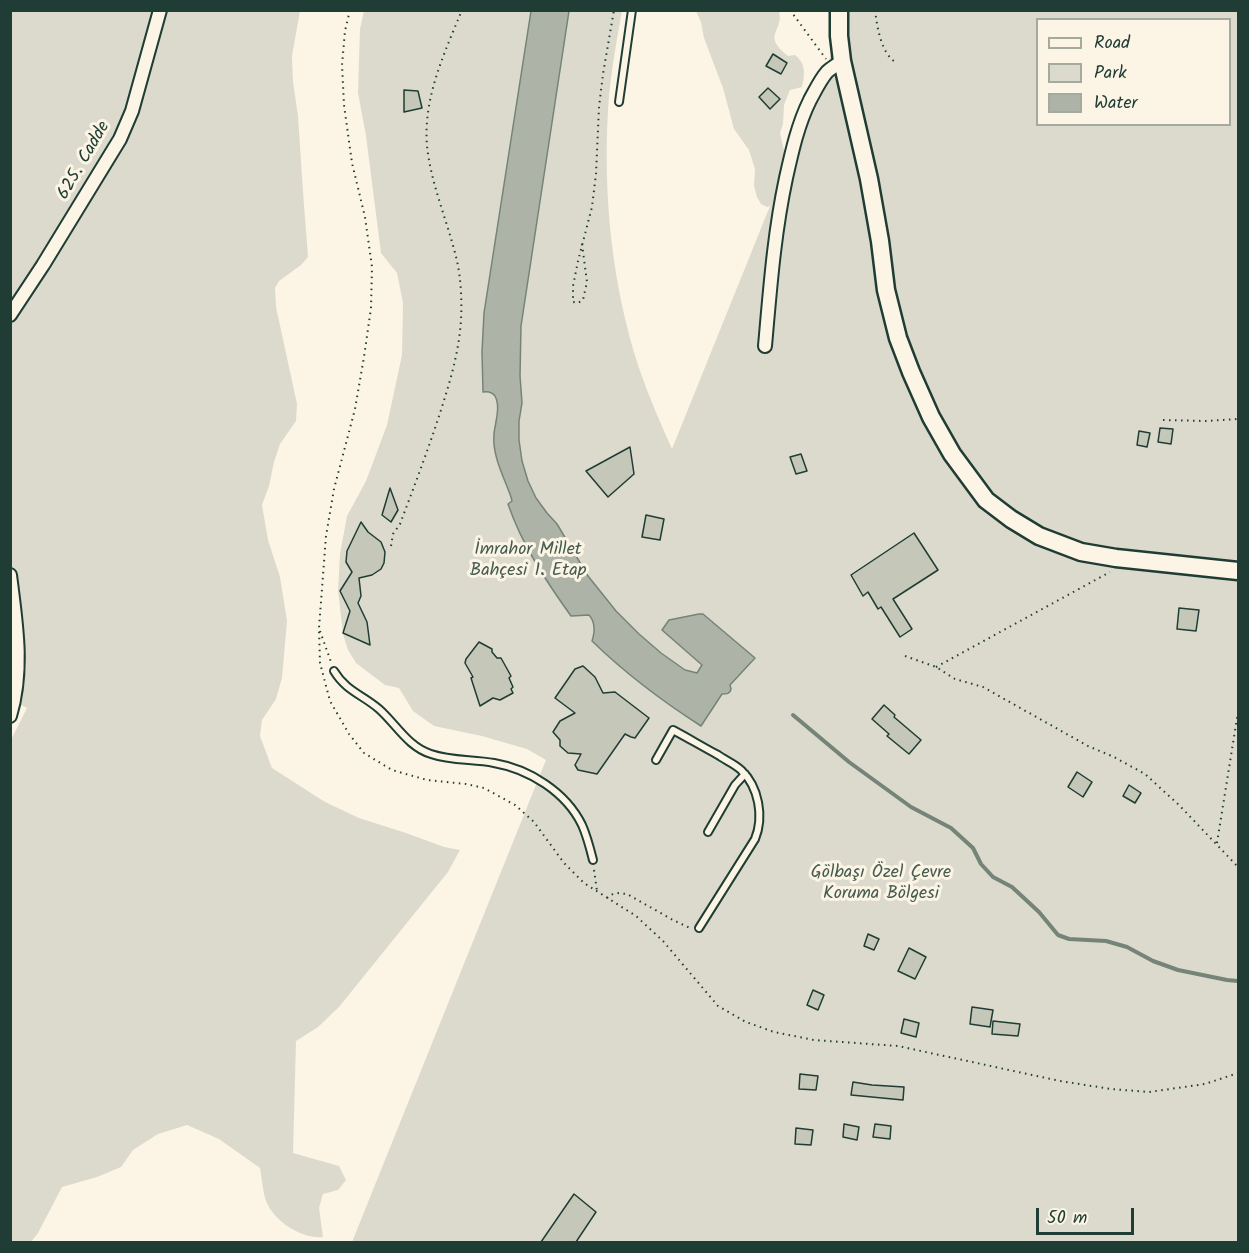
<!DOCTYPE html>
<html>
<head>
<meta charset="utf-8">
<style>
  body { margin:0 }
  #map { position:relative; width:1249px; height:1253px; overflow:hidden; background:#fcf5e5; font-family:Kalam,sans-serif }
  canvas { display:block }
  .frame { position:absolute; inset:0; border:12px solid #1f3d34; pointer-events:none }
  .legend { position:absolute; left:1036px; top:18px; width:195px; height:108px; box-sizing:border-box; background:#fcf5e5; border:2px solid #a4ab9e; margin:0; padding:8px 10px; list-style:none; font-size:18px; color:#1f3d34 }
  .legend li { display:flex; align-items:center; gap:12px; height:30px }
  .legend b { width:30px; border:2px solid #a4ab9e }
  .scale { position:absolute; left:1036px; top:1208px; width:98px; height:27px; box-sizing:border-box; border:3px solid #1f3d34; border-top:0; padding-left:8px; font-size:18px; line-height:21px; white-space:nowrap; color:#1f3d34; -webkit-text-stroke:4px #fcf5e5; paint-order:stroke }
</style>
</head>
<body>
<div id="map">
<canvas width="1249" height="1253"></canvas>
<div class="frame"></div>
<ul class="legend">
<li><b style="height:8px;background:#fcf5e5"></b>Road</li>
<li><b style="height:16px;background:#dcdacc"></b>Park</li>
<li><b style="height:16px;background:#aeb3a7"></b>Water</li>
</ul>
<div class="scale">50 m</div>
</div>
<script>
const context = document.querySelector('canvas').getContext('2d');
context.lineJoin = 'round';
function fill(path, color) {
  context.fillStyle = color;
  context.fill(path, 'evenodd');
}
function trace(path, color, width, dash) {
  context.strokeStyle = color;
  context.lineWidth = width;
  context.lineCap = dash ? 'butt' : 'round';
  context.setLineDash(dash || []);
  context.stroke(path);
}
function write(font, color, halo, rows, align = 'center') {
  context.font = font + ' Kalam,sans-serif';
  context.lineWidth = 6;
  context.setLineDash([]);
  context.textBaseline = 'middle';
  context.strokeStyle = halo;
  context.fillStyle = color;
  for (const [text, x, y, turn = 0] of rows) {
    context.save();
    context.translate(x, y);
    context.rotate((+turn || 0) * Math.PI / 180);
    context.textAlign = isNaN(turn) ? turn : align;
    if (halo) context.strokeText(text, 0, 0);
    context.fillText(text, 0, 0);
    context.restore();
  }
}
fill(new Path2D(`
  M11,11H300L292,56L293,82L298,116L303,192L308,257L301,265L279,281L275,288L276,307L297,404L296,421L280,444L274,462L269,486L262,505L268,540L280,577L287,621L282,678L276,699L262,720L260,736L272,768L325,802L359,818L406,833L444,847L460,850L448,872L339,1007L318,1027L296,1041L293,1153L339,1166L346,1180L338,1190L323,1194L319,1208L323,1237C303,1239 277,1223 268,1205C263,1197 262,1178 260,1168L219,1139L187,1125L158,1134L133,1150L121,1167L97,1177L62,1187L38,1233L31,1242H11L10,742L27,708L10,699Z
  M364,11H622C616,44 610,77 608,110C603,196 612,286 639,368C648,395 660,422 672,449L770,206L767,207L761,204L757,197L754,186L755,169L749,150L734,129L723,88L704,38L701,22L696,11H779C784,33 761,34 788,56L795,55C806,63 805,75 802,87L790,90L784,105L783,124L780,133L786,159L785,167L849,11H1238V1242H352L546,760L527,749L482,736L434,726L413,711L399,688L385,685L356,663L348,650L343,634L338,590L340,554L347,516L366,481L387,425L402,355L403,303L397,273L381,253L366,136L358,93L360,29ZM1038,20H1230V124H1038Z`), '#dcdacc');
const water = new Path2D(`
  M531,11H569L521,326L520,376L522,403L519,421V440L522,461L528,481L536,498L547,513L557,524L588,576L616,611L639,634L661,653L685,670L697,673L702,665L662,630L669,620L699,614H703L755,658L730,685L731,689C730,694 727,694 722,694L701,726C662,701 626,674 592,641C595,632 596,623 589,615L571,616C546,581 522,545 508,504L512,501L511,497C504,477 492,456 494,434C495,423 501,407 495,396C492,392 488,391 483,392L482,352L484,313Z`);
fill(water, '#aeb3a7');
trace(water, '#758479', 1.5);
trace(new Path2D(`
  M793,715L849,762L911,807L951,828L973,848L981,864L993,877L1012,887L1039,912L1058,935L1069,939L1106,941L1127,947L1153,961L1178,970L1227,980L1238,981`), '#758479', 4);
const building = new Path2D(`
  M773,54L787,63L781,74L766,66Z
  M768,88L780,99L770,109L759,97Z
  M404,90L418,91L422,108L404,112Z
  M1160,428L1173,429L1171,444L1158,442Z
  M1139,431L1150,433L1147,447L1137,445Z
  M630,447L634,474L608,497L586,471Z
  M801,454L807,471L796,474L790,457Z
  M390,488L398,510L391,522L382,515Z
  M646,515L664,519L660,540L642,537Z
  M361,522L368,532L381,542L385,552L384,563L381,569L372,575L359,578L361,596L358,603L367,622L370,645L343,633L350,611L340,591L352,572L346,562L347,551Z
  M914,533L938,570L893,599L912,629L900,637L881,607L878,609L868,592L863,596L851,575Z
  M1179,608L1199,610L1196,631L1177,629Z
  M479,642L492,649V652L497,658H501L511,676L509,678L513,687L511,689L513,693L500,700L493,698L480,706L471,678L473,677L465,663L466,659Z
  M583,666L595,677L603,693L615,692L649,718L635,738L631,737L625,734L597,774L578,770L575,765L581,754L568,753L560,746V740L553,732L560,721L575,713L555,698L575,669Z
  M884,705L895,715L894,717L921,740L909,754L887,736L889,734L872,719Z
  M1077,772L1092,782L1083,797L1068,787Z
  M1129,785L1141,793L1135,803L1123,796Z
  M868,934L879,939L874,950L864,946Z
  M909,948L926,957L915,979L898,971Z
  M813,990L824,995L818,1010L807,1005Z
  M972,1007L993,1010L990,1027L970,1024Z
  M904,1019L919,1023L916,1037L901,1033Z
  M993,1021L1020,1024L1018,1036L992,1034Z
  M800,1074L818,1076L816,1090L799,1089Z
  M853,1082L872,1085L904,1087L903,1100L851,1095Z
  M844,1124L859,1127L857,1140L843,1137Z
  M875,1124L891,1126L890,1139L873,1137Z
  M796,1128L813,1130L811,1145L795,1144Z
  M574,1194L596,1212L576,1242H541Z`);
fill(building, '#c5c7b9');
trace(building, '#1f3d34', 1.5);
const lane = new Path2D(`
  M619,102L632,10
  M334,671C346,691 363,695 379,709C396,724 408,747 431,754C451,761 473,759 494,763C529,769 566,792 582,825C587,836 590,848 593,860
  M656,760L673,730C688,738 703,747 718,755C725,760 735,764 741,770C759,787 764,817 755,839L699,928
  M708,832L735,785L745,774`);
const street = new Path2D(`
  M10,315L43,265L120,139L132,111L160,10
  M765,346C770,290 774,234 786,178C792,151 798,124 810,100C815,91 820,80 827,72C831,68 837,65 842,61
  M10,575C16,622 24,670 10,716`);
const secondary = new Path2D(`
  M839,10V36L842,61L869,179L880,241L886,290L898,338L911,372L931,417L952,454L986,500L1011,519L1039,536L1081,552L1116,558L1238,571`);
trace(lane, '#1f3d34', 10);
trace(street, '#1f3d34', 16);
trace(secondary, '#1f3d34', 21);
trace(new Path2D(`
  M350,10L345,31L342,65L344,105L352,163L365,217L372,267L371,308L364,357L355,409L334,489L326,536L319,628L320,663L330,701L349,734L364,753L392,770L427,780L466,784L484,788L515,805L534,822L564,863L584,883L636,916L663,941L718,1006L746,1022L774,1032L814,1040L898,1046L1060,1081L1111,1089L1149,1092L1205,1084L1238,1073
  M790,10L826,59
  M875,10C877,26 881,55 897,63
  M582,244L587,282L583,300L578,303L573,302V286L578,261L592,207L596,174L599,107L603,74L614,10
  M1163,420L1205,421L1238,419
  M391,546L393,534L400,524C414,487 428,450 440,413C450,382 459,352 461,320C462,301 461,279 457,261C448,222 431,185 427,146C423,98 444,54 462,10
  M320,631L331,662
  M905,656L936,667L955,679L983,687L1088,746L1114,757L1145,774L1180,806L1238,867
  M936,667L1110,572
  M1217,843L1238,712
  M594,870L597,891
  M607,898L610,895L617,893L627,894L673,920L690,928`), '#1f3d34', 2, [1.5, 4.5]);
trace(lane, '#fcf5e5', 6);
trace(street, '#fcf5e5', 12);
trace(secondary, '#fcf5e5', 16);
write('18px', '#1f3d34', '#fcf5e5', [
  ["625. Cadde",85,161,-60]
]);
write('18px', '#455c52', '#fcf5e5', [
  ["İmrahor Millet",528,551],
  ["Bahçesi 1. Etap",528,572],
  ["Gölbaşı Özel Çevre",881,874],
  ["Koruma Bölgesi",881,895]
]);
</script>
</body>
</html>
